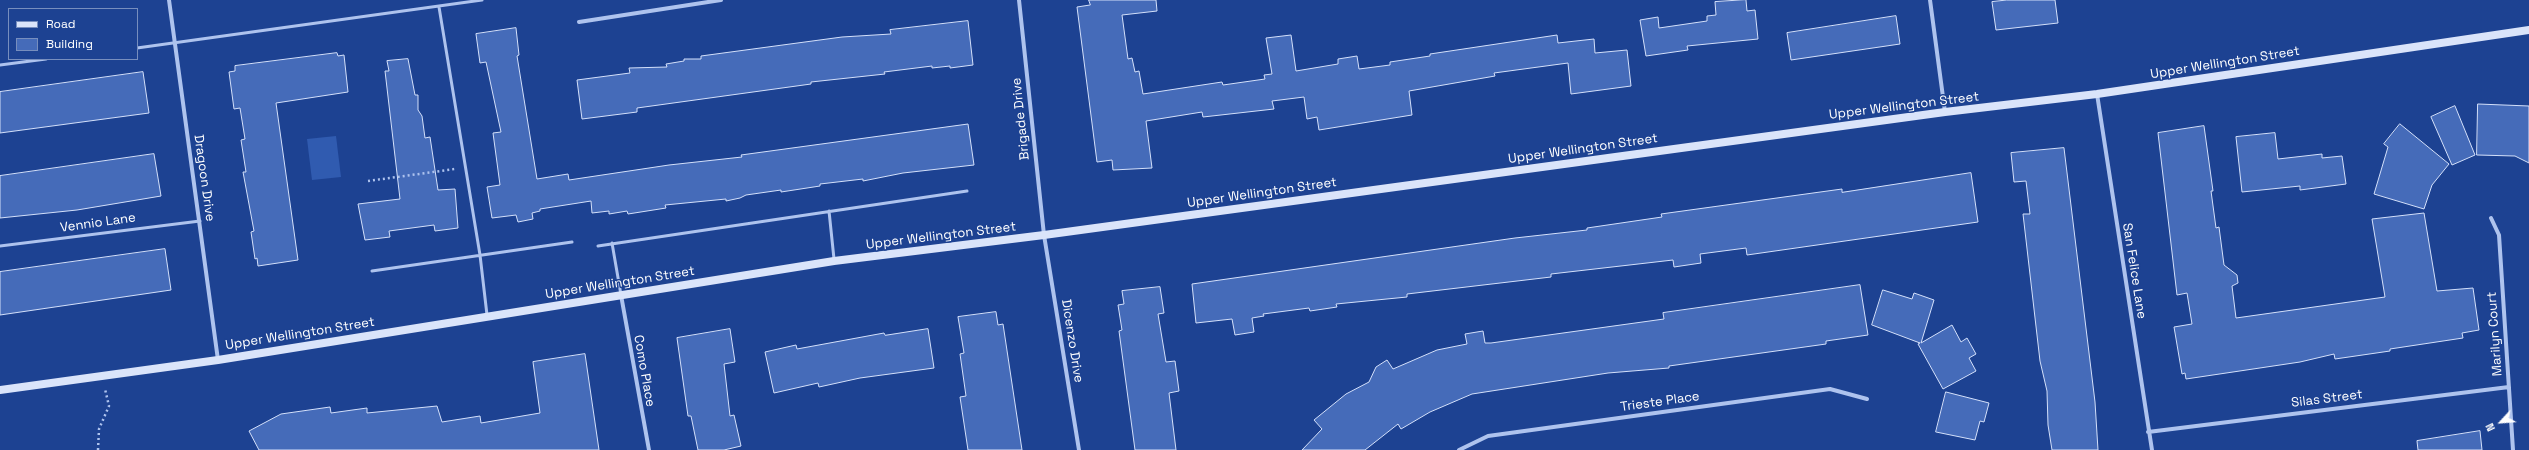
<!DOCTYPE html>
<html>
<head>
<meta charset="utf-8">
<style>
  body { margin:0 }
  #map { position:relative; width:2529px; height:450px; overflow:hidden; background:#1d4292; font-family:"Space Grotesk",sans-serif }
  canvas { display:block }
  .legend { position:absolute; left:8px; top:8px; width:130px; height:52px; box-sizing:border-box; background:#1d4292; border:1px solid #778ebe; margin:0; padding:5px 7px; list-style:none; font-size:12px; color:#fff }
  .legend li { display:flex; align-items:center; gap:8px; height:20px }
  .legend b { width:20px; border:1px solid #778ebe }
  .north { position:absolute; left:2481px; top:402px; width:40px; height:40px; -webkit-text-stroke:3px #1d4292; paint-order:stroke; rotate:244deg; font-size:11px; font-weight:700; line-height:16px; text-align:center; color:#fff }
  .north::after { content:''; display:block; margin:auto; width:14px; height:18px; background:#fff; clip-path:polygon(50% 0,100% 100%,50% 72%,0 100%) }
</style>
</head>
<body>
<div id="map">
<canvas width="2529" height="450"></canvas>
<ul class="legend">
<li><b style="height:5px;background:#dae4fa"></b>Road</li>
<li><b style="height:11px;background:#456bb9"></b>Building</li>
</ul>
<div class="north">N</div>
</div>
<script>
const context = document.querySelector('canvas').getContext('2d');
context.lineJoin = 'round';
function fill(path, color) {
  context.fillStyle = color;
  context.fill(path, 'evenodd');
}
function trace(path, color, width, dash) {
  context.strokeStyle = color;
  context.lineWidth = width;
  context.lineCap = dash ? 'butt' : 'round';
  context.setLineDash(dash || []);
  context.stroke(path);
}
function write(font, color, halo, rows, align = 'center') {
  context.font = font + ' "Space Grotesk",sans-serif';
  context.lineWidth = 3;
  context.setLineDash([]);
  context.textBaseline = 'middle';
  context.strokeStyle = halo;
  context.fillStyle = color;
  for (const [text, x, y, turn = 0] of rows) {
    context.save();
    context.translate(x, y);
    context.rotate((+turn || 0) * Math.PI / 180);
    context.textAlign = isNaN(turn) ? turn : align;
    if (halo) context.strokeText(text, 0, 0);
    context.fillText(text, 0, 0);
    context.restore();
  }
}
fill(new Path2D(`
  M336,136L341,177L312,180L307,139Z`), '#305bb0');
const building = new Path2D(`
  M1089,0H1156L1157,11L1122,15L1128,59L1132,58L1135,72L1139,71L1143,94L1222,82L1223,85L1265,79L1264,75L1272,74L1266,38L1291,35L1296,71L1338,64V59L1357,56L1359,69L1390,65V62L1430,56V54L1557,35L1558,43L1594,39L1595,53L1627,50L1631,86L1571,94L1568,63L1494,73L1495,76L1409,91L1412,115L1319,130L1317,117L1307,119L1304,97L1272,101L1274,109L1203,117L1202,112L1146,121L1152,168L1113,170L1112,160L1097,162L1077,7L1090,5Z
  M1746,0L1747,11L1755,10L1758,39L1687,46L1688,50L1646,56L1640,20L1658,17L1659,28L1707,21V16L1716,15L1715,2Z
  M2007,0H2055L2058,23L1996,30L1992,2Z
  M1896,16L1900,44L1791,60L1787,33Z
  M968,21L973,65L950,68V66L932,68V66L884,72L885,74L811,82V84L637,108V112L582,119L577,80L630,73L629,68L667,67L666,64L684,61V59H701V56L842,37L891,34L890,30Z
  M516,28L519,55L517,56L537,179L568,174L569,180L669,165L742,157L741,155L968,124L974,165L903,173L863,181V179L820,184V186L781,192V190L746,195L740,198L726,201V199L665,205L666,208L628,214L627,211L609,214V211L592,213L591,201L540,209V211L532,213L533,219L518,222L516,215L492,218L487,187L500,185L493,133L501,132L486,62L480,63L476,34Z
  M337,53L338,56L344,55L348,92L276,103L298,260L258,266L257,258L255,259L251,232L254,231L243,172H246L241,140L245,139L240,108L234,109L229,72L235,71V66Z
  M408,59L415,95H418V110L422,116L425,138L430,137L438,190L455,189L458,228L435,231L434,225L389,231L390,237L365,240L358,204L400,199L385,71H389L387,61Z
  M143,72L149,113L0,133V92Z
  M2478,104L2529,106V163L2515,156L2477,155Z
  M2455,106L2475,155L2452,165L2431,117Z
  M2400,124L2449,164L2432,185L2424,209L2374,194L2388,147L2384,144Z
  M2204,126L2213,191H2211L2216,228L2219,227L2224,265L2237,275L2238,283L2232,286L2236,318L2385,297L2372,219L2424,213L2437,291L2473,288L2479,330L2462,333L2463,338L2390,349V351L2335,359L2334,354L2300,362L2186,379L2185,373L2182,374L2174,327L2192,324L2187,293L2177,295L2158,133Z
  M2275,133L2278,159L2322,154V158L2342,156L2346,184L2300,190V186L2242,192L2236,137Z
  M2064,148L2095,402L2098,450H2052L2048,425L2047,391L2040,361L2023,214H2030L2026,181L2014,182L2011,153Z
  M154,154L161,196L77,210L0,218V176Z
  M1971,173L1978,222L1747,255L1746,248L1700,254L1701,263L1674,267L1673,260L1551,274V277L1407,294V297L1336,304L1337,307L1310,311L1309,308L1263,314L1264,316L1252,318L1254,332L1235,335L1232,319L1196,323L1192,284L1515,238L1587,230V228L1662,217L1661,214L1842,189V192Z
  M165,249L171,290L0,315V272Z
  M1860,285L1868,335L1826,341V344L1669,366V368L1608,373L1472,394L1430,412L1401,429L1398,424L1365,450H1302L1322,429L1314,420L1346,394L1369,382L1376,367L1387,360L1393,369L1437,350L1467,344L1465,334L1483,331L1485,343H1491L1664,319L1663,313Z
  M1160,287L1164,313L1158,314L1166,362L1175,361L1179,391L1169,393L1176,450H1135L1119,331L1122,330L1118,305L1124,304L1122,291Z
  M1883,290L1912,299L1914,293L1934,300L1921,343L1952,325L1961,342L1967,338L1976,354L1969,358L1976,371L1943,389L1918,344L1920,343L1872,325Z
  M996,312L998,325L1003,324L1022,450H968L960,397L966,396L960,354L964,353L958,317Z
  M730,329L735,362L724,364L730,416L734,415L741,446L724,450H698L691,416H688L677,338Z
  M928,329L934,368L860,378L819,387L818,383L774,393L765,352L796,345L797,349L884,333L885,335Z
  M585,354L599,450H259L249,431L281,414L330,407L331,413L367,408V413L437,406L442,422L480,416L481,423L540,413L533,362Z
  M1946,392L1989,403L1984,422L1980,421L1975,440L1936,432Z
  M2480,431L2482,450H2418L2417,441Z`);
fill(building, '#456bb9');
trace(building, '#d4e0fa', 1);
trace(new Path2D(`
  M368,181L455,169
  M98,450L99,429L109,406L105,389`), '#aec3ee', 2.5, [2, 3]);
trace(new Path2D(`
  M439,7L480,255L487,315
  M137,48L482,0
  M0,65L46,59
  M829,211L834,259
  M612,243L621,295
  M0,246L200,221
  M598,246L967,191
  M372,271L572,242`), '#aec3ee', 3);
trace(new Path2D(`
  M169,0L218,360
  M1019,0L1044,235L1079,450
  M1930,0L1945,112
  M579,22L721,0
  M2097,94L2152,450
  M2491,218L2499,235L2513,450
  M621,295L649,450
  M2148,432L2509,387
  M1459,450L1488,436L1830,389L1867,399`), '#aec3ee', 4);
trace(new Path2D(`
  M0,390L218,360L834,261L1044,235L1945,112L2097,94L2529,30`), '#dae4fa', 8);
write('13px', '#fff', '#1d4292', [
  ["Upper Wellington Street",2225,63,-9],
  ["Upper Wellington Street",1904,106,-7],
  ["Brigade Drive",1021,119,-96],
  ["Upper Wellington Street",1583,149,-8],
  ["Dragoon Drive",204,178,82],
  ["Upper Wellington Street",1262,193,-8],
  ["Vennio Lane",98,223,-8],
  ["Upper Wellington Street",941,236,-7],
  ["San Felice Lane",2134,271,81],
  ["Upper Wellington Street",620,283,-9],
  ["Upper Wellington Street",300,334,-9],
  ["Marilyn Court",2495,334,-94],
  ["Dicenzo Drive",1072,341,81],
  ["Como Place",644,371,80],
  ["Silas Street",2327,399,-7],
  ["Trieste Place",1660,402,-8]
]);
</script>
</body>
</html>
